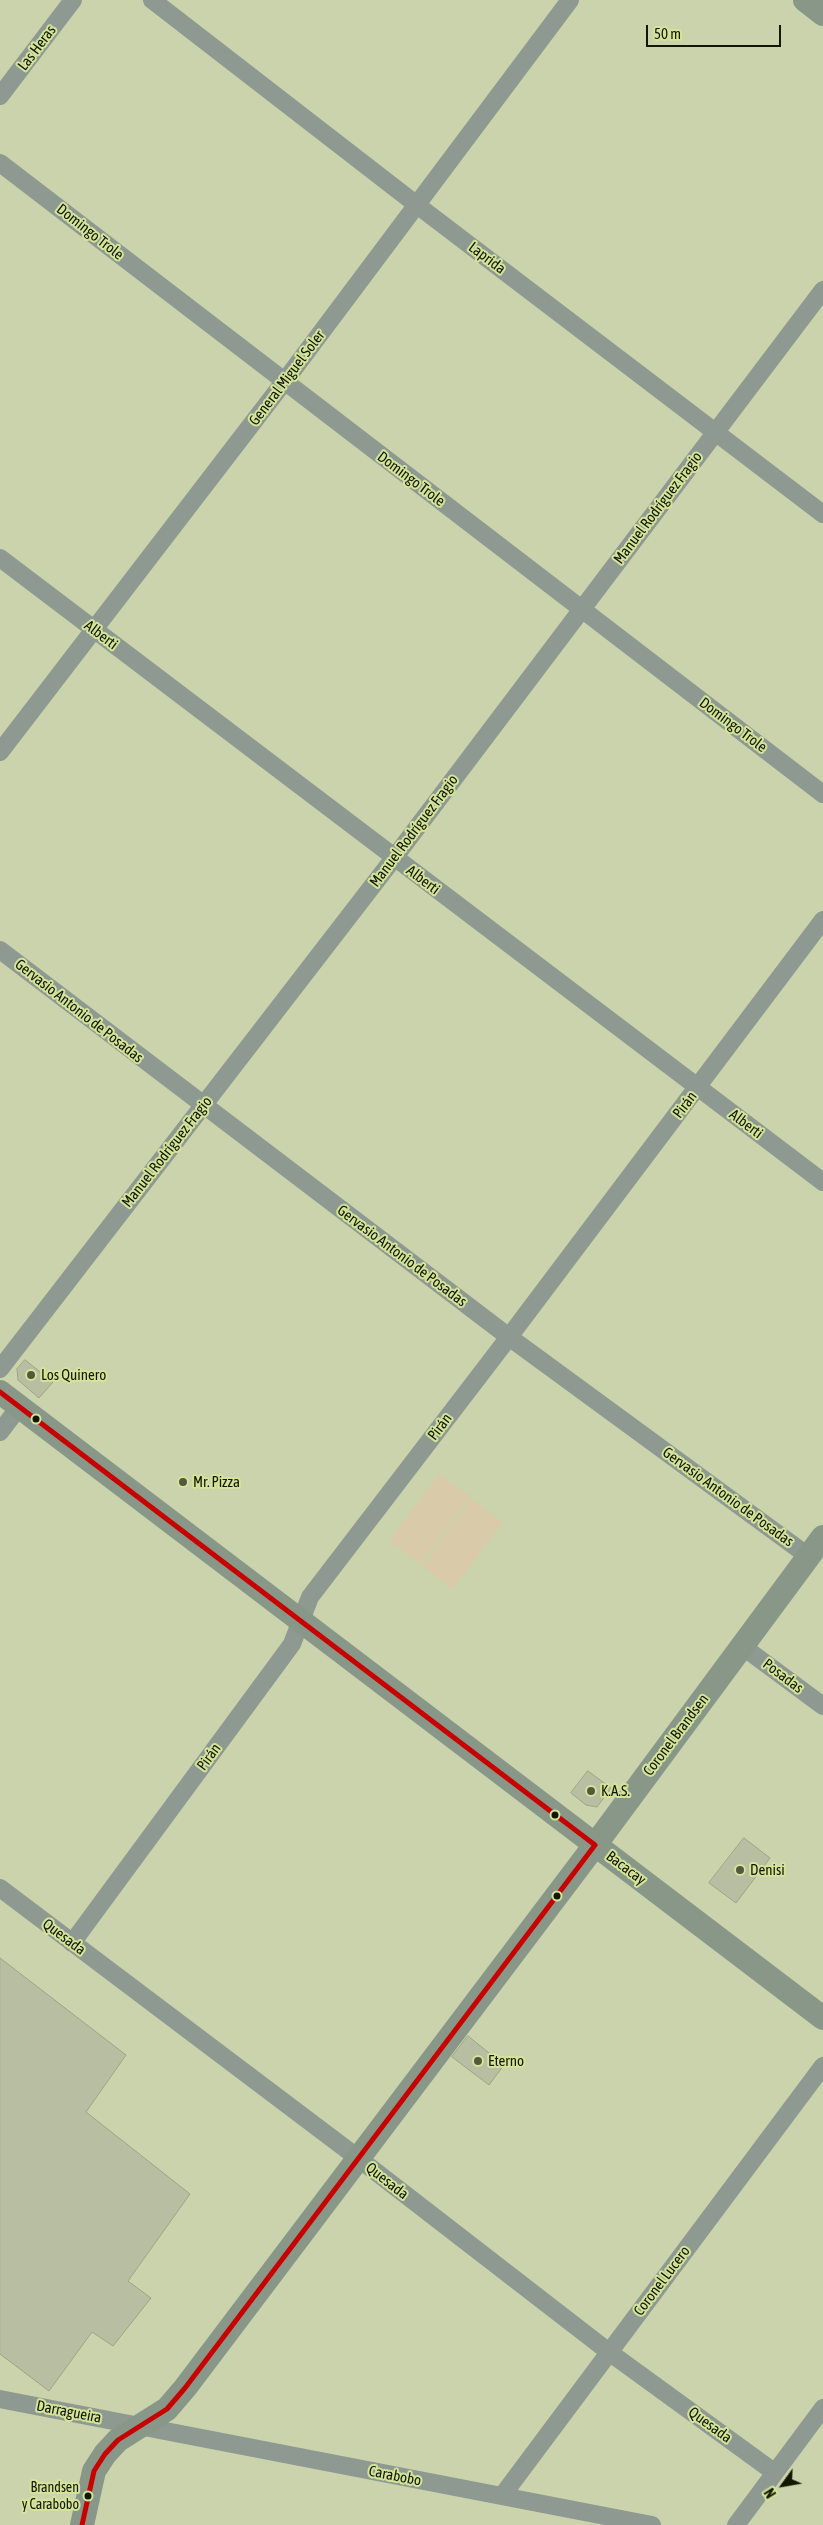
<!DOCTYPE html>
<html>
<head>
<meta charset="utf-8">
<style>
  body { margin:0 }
  #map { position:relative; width:823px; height:2525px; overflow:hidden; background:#cad3ab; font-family:"Asap Condensed",sans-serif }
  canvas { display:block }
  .north { position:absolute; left:758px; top:2460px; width:50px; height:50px; -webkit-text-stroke:4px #d4e49a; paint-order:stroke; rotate:238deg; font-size:14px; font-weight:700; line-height:20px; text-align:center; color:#121700 }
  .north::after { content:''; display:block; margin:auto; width:18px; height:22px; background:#121700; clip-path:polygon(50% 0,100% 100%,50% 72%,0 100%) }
  .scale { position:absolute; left:646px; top:25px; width:135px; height:22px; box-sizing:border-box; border:2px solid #121700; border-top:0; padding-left:6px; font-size:15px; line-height:18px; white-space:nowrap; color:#121700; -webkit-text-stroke:4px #d4e49a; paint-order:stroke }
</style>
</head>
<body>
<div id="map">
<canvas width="823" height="2525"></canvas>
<div class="north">N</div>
<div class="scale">50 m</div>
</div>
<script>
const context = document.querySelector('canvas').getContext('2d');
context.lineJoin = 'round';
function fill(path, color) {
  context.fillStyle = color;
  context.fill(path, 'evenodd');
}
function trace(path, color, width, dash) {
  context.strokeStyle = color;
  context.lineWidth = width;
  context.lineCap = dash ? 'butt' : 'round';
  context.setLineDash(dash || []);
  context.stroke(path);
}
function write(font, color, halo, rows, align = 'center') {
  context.font = font + ' "Asap Condensed",sans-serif';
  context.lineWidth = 4;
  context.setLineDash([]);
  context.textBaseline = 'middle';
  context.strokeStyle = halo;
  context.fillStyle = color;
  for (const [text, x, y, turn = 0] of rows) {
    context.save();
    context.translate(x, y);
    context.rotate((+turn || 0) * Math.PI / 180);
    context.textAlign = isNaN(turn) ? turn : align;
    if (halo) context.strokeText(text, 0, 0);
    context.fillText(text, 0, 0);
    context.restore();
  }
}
fill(new Path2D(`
  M439,1474L471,1497L420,1564L389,1541Z
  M471,1499L503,1522L453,1589L422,1566Z`), '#d9caaa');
const building = new Path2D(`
  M25,1360L53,1382L39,1398L18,1380L17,1369Z
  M588,1771L611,1788L597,1807L586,1805L571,1793Z
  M744,1838L770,1858L736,1903L709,1883Z
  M0,1958L126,2055L86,2112L190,2194L128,2281L151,2298L113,2346L92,2332L49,2391L0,2354Z
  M468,2036L504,2065L489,2085L452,2057Z`);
fill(building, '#b8bea1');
trace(building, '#9da484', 1);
trace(new Path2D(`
  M152,0L417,205L823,514
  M0,96L73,0
  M0,163L823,794
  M0,558L823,1182
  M0,752L284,382L570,0
  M0,950L509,1337L808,1556
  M0,1369L394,858L823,290
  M0,1432L19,1407
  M742,1646L823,1706
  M0,1888L358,2158L609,2352L774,2472
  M72,1943L292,1644L310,1597L509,1337L823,920
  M0,2399L652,2525
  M502,2496L823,2066
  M736,2525L823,2408`), '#8d9991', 18);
trace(new Path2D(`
  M805,0L823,14
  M0,1392L823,2018
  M82,2525L94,2471L105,2454L118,2440L167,2409L185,2388L595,1845L823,1537`), '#899789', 24);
trace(new Path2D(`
  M0,1392L595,1845
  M82,2525L94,2471L105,2454L118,2440L167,2409L185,2388L595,1845`), '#c70201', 5);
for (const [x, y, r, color] of [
  [31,1375,5,"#52593c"],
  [36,1419,4.5,"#121700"],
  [183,1482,5,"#52593c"],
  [591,1791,5,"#52593c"],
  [555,1815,4.5,"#121700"],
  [740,1870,5,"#52593c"],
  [557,1896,4.5,"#121700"],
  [478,2061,5,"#52593c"],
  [88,2496,4.5,"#121700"]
]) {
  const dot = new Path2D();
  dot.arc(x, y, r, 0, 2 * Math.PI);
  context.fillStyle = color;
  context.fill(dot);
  trace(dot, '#d4e49a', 2);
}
write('14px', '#121700', '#d4e49a', [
  ["Brandsen",79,2488],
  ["y Carabobo",79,2505]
], 'right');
write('15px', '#121700', '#d4e49a', [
  ["Las Heras",37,48,-53],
  ["Domingo Trole",90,232,38],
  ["Laprida",487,258,37],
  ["General Miguel Soler",287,378,-53],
  ["Domingo Trole",411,479,37],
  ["Manuel Rodríguez Fragio",658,508,-53],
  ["Alberti",101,635,37],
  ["Domingo Trole",733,725,37],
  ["Manuel Rodríguez Fragio",414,831,-53],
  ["Alberti",423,880,37],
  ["Gervasio Antonio de Posadas",79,1011,38],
  ["Pirán",685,1105,-53],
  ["Alberti",746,1124,37],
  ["Manuel Rodríguez Fragio",167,1152,-52],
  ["Gervasio Antonio de Posadas",402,1256,37],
  ["Pirán",440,1427,-53],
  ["Gervasio Antonio de Posadas",728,1497,36],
  ["Posadas",783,1676,37],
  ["Coronel Brandsen",676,1735,-53],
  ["Pirán",209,1757,-54],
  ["Bacacay",626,1868,37],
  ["Quesada",64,1937,37],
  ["Quesada",387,2181,38],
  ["Coronel Lucero",662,2281,-53],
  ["Darragueira",69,2412,11],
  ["Quesada",710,2425,36],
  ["Carabobo",395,2476,11]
]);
write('15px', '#121700', '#d4e49a', [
  ["Los Quinero",41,1375],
  ["Mr. Pizza",193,1482],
  ["K.A.S.",601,1791],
  ["Denisi",750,1870],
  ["Eterno",488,2061]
], 'left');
</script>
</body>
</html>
